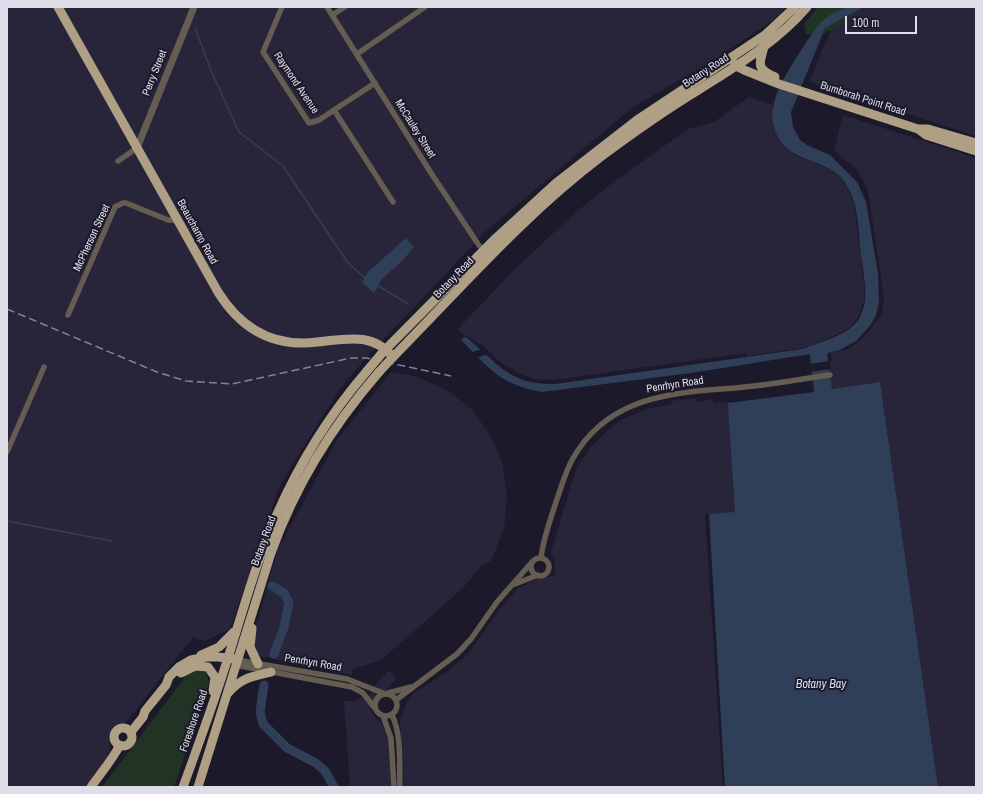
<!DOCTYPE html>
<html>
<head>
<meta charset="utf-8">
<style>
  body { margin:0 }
  #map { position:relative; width:983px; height:794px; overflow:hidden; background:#1c1a2a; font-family:"Archivo Narrow",sans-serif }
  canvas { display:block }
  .frame { position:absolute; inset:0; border:8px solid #dedde8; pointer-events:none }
  .scale { position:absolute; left:845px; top:16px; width:72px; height:18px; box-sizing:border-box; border:2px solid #dedde8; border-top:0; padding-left:5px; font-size:12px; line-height:14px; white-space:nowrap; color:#dedde8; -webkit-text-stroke:3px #1c1a2a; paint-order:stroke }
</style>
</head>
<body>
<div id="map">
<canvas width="983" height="794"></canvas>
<div class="frame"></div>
<div class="scale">100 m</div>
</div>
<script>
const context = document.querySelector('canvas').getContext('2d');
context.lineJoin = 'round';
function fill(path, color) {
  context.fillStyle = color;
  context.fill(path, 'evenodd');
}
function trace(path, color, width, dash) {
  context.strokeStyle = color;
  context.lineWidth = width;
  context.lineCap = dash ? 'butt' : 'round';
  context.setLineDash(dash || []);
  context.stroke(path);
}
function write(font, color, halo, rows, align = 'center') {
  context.font = font + ' "Archivo Narrow",sans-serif';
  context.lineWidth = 4;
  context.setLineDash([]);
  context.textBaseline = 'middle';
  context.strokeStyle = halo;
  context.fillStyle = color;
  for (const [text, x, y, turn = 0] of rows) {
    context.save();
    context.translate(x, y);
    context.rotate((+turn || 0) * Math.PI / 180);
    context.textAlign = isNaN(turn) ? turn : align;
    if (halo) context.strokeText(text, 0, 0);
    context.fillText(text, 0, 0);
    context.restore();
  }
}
fill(new Path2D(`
  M7,7H37L48,9L52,7H327L332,15L345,7H786L774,19L719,57L633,107L487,230L366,358L339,390L280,485L230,629L205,641L193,637L124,725H116L109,736L110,748L105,766L91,787H7Z
  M845,7H976V136L809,82L839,10Z
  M749,97L773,105V126L779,139L790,152L799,157L830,169L841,179L849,190L854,204L864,284V300L859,316L850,327L838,334L804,348L747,356L746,353L554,380L534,379L518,373L500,362L485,347L457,330L514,270L576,212L615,181L688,129L714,122Z
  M843,115L976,158V787H938L880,382L832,389L828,361H832L831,354L827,353L846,350L861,340L881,316L884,298L868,191L857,169L834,151Z
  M391,372L410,375L427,381L450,392L471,409L489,433L502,462L507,497L504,529L491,561L481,566L463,588L381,660L353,669L352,675L259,656L255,652L253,636L278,549L337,440Z
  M696,398V402L713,399V403L730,402V404L736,513L706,514L705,516L723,787H404L400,720L407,701L414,693L444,674L469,653L499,610L518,588L536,580L556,575L553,555L550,556L576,469L590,448L607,431L621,420L647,409L672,404L671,401Z
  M389,670L396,678L370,709L375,717L381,722L389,737L392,787H350L344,701H353L363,697L366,701L376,684Z`), '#28253a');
fill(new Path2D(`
  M818,7H866L847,16L849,20L823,34H806L804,24Z
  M197,667L208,672L206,673L209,682L174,787H102L185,677L183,674Z`), '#213324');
fill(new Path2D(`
  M847,7H863L825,28L791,112L793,127L800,140L807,145L830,155L857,182L866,202L878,273L879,302L876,315L870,326L856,341L840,350L827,353L832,389L880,382L938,787H725L709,514L735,512L728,403L814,392L810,354L691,373L542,392C499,384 490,369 461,340L465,337L467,338C499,364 509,385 555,384L803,349C822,341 847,336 859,319C862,313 865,305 865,299C866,282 862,264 860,247C859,233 858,216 854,202C852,194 848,187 843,180C827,160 798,163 782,143C759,113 783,79 800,52C808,40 815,27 826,18C832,13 840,10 847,7Z
  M406,238L414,247L403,260L382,279L374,293L362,282L368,272Z`), '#303f58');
fill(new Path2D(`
  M482,349L487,354L477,358L472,352Z
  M830,361L831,369L810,372L809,364Z`), '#1c1a2a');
trace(new Path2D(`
  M195,28L212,73L239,132L283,166L348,263L365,278
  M377,285L408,304
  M7,521L112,541`), '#303f58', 1.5);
trace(new Path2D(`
  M272,586L284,593L289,603L284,627L274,654
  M264,685L260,712L263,724L287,748L316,763L325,771L334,787`), '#303f58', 9);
trace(new Path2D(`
  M282,7L263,52L309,123L319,120L375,83
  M327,7L431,173L478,244L485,252
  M332,15L345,7
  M357,54L425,7
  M334,110L393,202
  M118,161L137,148
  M68,315L115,207L123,203H126L168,220H177
  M7,452L44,367
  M541,558C543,539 550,521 556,502C561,488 565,473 572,460C604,402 661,393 721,389C757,387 794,380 830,375
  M531 567a9 9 0 1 1 18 0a9 9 0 1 1-18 0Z
  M515,584L538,575
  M237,660L347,679L383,693
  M235,665L352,687L363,693L374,707
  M388,693L411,687
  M375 705a11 11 0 1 1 22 0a11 11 0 1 1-22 0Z
  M396,700L457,654L471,639L497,602L532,562
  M392,715C402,735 399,764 400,787
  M383,716L391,738L394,787`), '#655d51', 5.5);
trace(new Path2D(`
  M137,148L194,7`), '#655d51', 7);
trace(new Path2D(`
  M58,7L218,292C238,324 266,344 305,343C338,342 369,328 393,357C461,288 525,214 602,156C633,133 664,111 697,91C736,66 776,43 807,7
  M764,47C759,64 756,69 775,77
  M734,63L736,66L744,70L779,84L918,129H928L976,143
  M918,129L926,135L976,151
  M383,352L496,238L556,183L637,120L765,35L795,7
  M252,628L250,647L258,664
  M201,655L219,647L234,632
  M181,673L195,666L208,667L215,677L213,691
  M228,693C241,678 252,676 271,672
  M114 737a9 9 0 1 1 18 0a9 9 0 1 1-18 0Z
  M131,732L143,717L145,711L166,685L169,677L179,667L191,660L206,657H218L234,659
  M91,787C101,773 112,760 120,745
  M183,787C198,746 213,705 226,664C242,614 256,562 277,514C300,462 330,414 367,371
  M198,787L271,553C295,486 332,426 379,372`), '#af9f85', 9);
trace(new Path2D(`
  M7,309L157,372L186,381L232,384L351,358H366L451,376`), '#868492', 1.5, [8, 4]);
trace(new Path2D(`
  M367,371L383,352
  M379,372L393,357`), '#af9f85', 9);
write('11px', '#dedde8', '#1c1a2a', [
  ["Botany Road",706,71,-33],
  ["Perry Street",155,73,-68],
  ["Raymond Avenue",296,83,56],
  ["Bumborah Point Road",863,99,18],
  ["McCauley Street",415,129,58],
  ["Beauchamp Road",197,232,61],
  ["McPherson Street",92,238,-65],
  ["Botany Road",454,278,-46],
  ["Penrhyn Road",675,385,-9],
  ["Botany Road",264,541,-70],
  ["Penrhyn Road",313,663,10],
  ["Foreshore Road",194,721,-71]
]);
write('italic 12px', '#d4e0f5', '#1c1a2a', [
  ["Botany Bay",821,685]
]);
</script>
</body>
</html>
